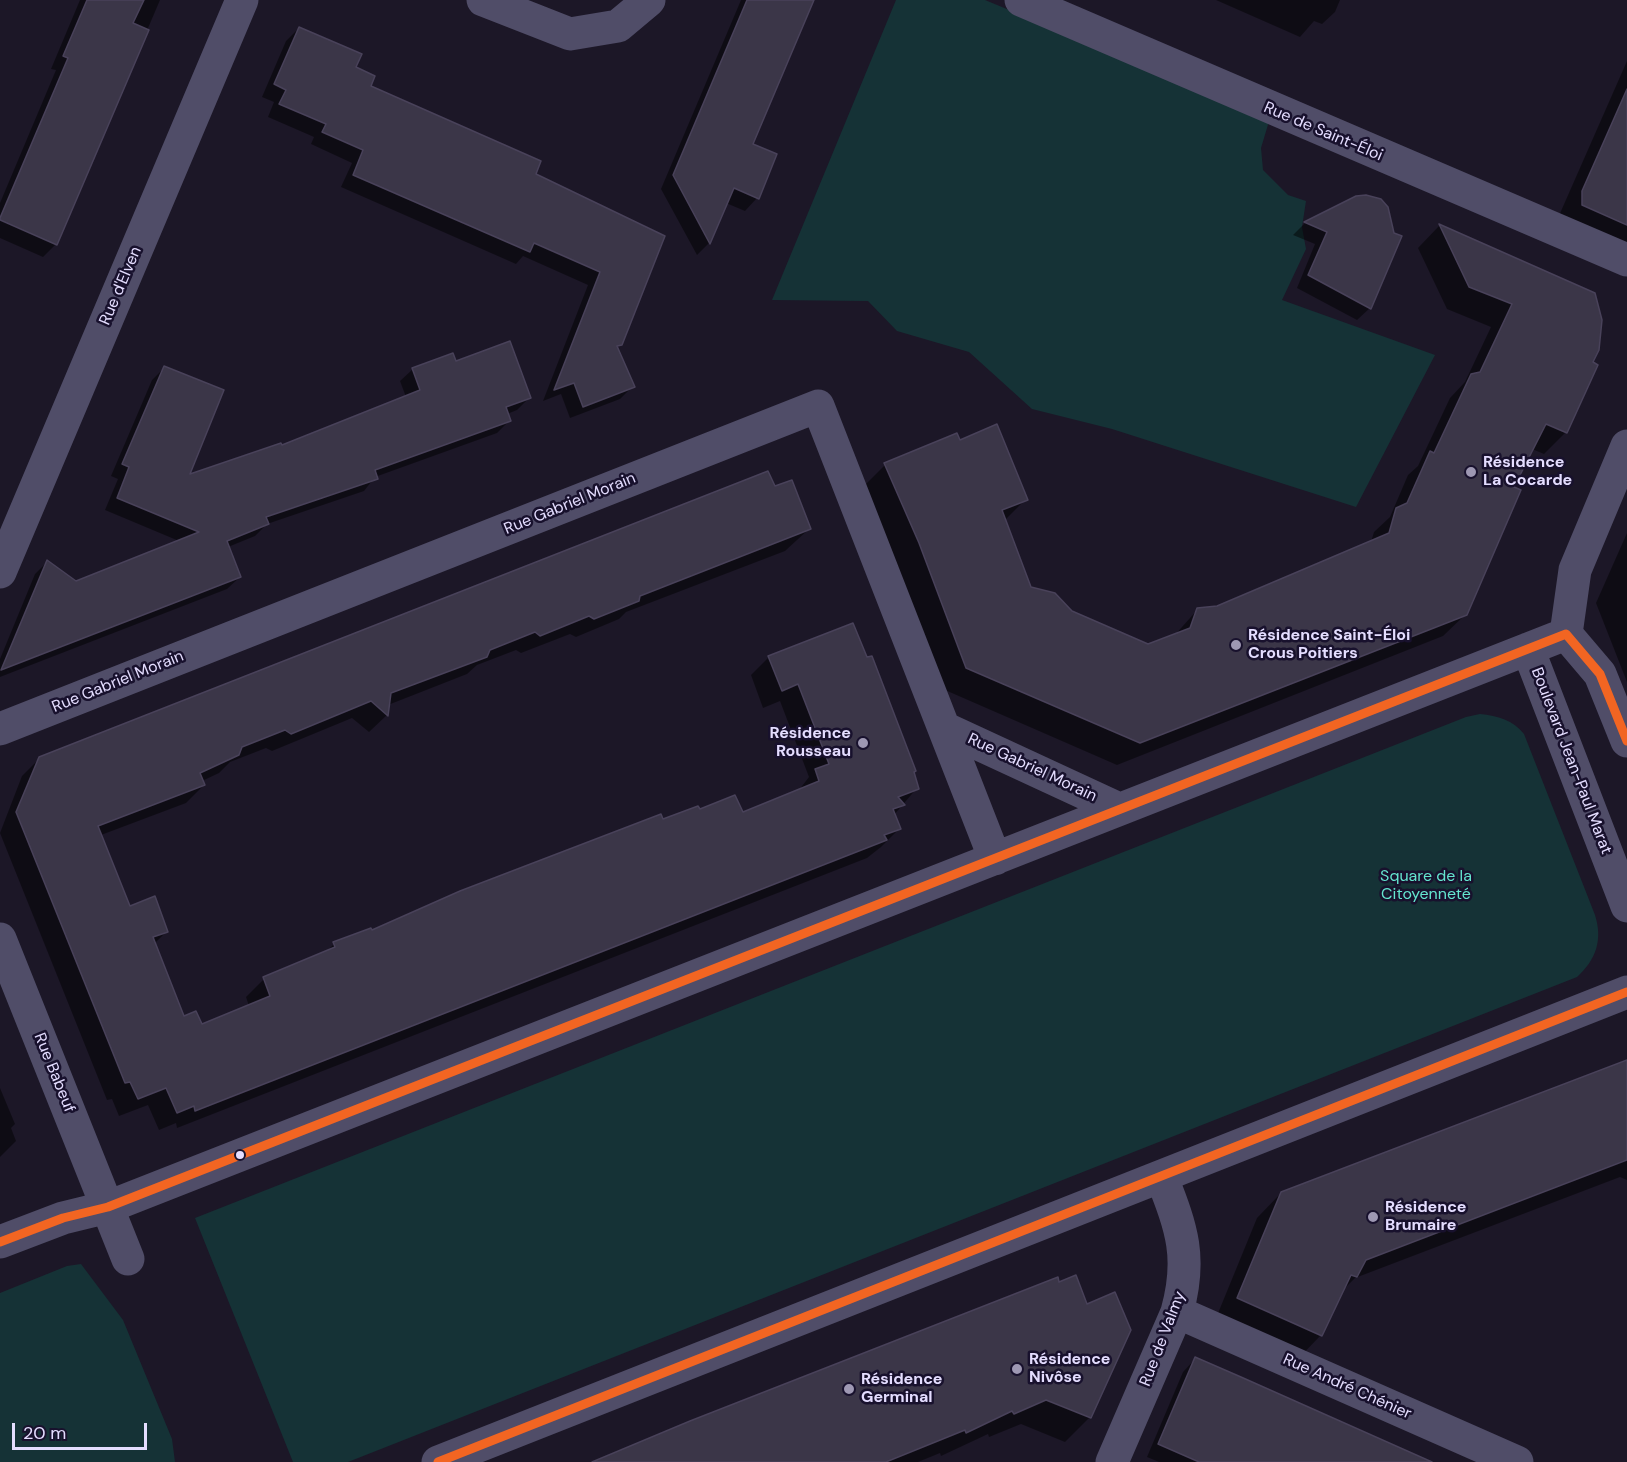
<!DOCTYPE html>
<html>
<head>
<meta charset="utf-8">
<style>
  body { margin:0 }
  #map { position:relative; width:1627px; height:1462px; overflow:hidden; background:#1c1727; font-family:"DM Sans",sans-serif }
  canvas { display:block }
  .scale { position:absolute; left:12px; top:1423px; width:135px; height:27px; box-sizing:border-box; border:3px solid #e4ddff; border-top:0; padding-left:8px; font-size:18px; line-height:21px; white-space:nowrap; color:#e4ddff; -webkit-text-stroke:4px #18112d; paint-order:stroke }
</style>
</head>
<body>
<div id="map">
<canvas width="1627" height="1462"></canvas>
<div class="scale">20 m</div>
</div>
<script>
const context = document.querySelector('canvas').getContext('2d');
context.lineJoin = 'round';
function fill(path, color) {
  context.fillStyle = color;
  context.fill(path, 'evenodd');
}
function trace(path, color, width, dash) {
  context.strokeStyle = color;
  context.lineWidth = width;
  context.lineCap = dash ? 'butt' : 'round';
  context.setLineDash(dash || []);
  context.stroke(path);
}
function write(font, color, halo, rows, align = 'center') {
  context.font = font + ' "DM Sans",sans-serif';
  context.lineWidth = 5;
  context.setLineDash([]);
  context.textBaseline = 'middle';
  context.strokeStyle = halo;
  context.fillStyle = color;
  for (const [text, x, y, turn = 0] of rows) {
    context.save();
    context.translate(x, y);
    context.rotate((+turn || 0) * Math.PI / 180);
    context.textAlign = isNaN(turn) ? turn : align;
    if (halo) context.strokeText(text, 0, 0);
    context.fillText(text, 0, 0);
    context.restore();
  }
}
fill(new Path2D(`
  M896,0H985L1270,118L1261,148L1263,170L1288,195L1306,201L1302,227L1306,249L1282,300L1435,355L1356,507L1112,429L1032,409L969,352L897,331L868,301L772,300Z
  M1480,714C1498,716 1513,720 1524,734L1595,915C1603,940 1596,960 1577,977L348,1462H293L195,1218L1466,717Z
  M81,1264L123,1320L172,1439L175,1462H0V1293L67,1266Z`), '#153236');
fill(new Path2D(`
  M80,0H160L56,244L43,257L0,238V203L56,70L51,69Z
  M741,0H812L751,145L757,198L745,211L726,203L709,243L697,255L661,189Z
  M1216,0H1340L1335,12L1322,24L1314,21L1300,37Z
  M299,28L354,68L369,87L534,175L663,237L617,348L633,386L620,399L570,418L561,394L543,401L588,285L523,256L516,264L341,187L352,163L311,144L314,137L268,117L274,102L262,97L286,41Z
  M1627,61V259L1554,227Z
  M1357,197L1370,308L1357,320L1297,288L1315,244L1293,235L1305,223Z
  M1439,226L1593,294L1566,432L1544,454L1532,449L1512,487L1466,614L1443,636L1117,765L945,690L863,487L885,465L959,442L1026,499L1004,521L1030,588L1071,613L1148,646L1174,636L1198,609L1217,607L1371,542L1374,532L1390,517L1408,475L1418,466L1450,398L1465,382L1491,327L1447,309L1418,248Z
  M456,363L529,398L517,410L507,414L510,420L497,433L375,477L364,491L267,524L255,536L228,547L240,577L227,589L0,677V659L35,574L47,562L75,582L179,541L105,510L118,479L111,476L152,380L164,368L188,476L281,447L406,397L400,381L413,369Z
  M774,488L809,529L785,551L626,612L619,619L576,637L570,634L521,653L516,650L477,665L467,674L388,705L387,715L369,732L352,718L272,751L266,748L230,762L219,773L202,781L204,785L186,803L101,835L129,908L167,931L154,944L184,1017L201,1026L249,1006L246,997L264,979L325,953L334,944L663,821L699,811L742,814L799,790L809,777L780,701L763,708L751,675L769,657L912,772L917,788L894,815L899,829L881,847L867,858L177,1128L176,1123L159,1130L148,1105L119,1116L112,1099L107,1100L0,833L22,776L40,758Z
  M1627,533V682L1596,603Z
  M1627,1061V1180L1620,1177L1355,1278L1343,1290L1321,1335L1297,1360L1214,1323L1257,1218L1281,1193Z
  M0,1088L15,1124L11,1128L16,1141L0,1157Z
  M1057,1279L1058,1284L1086,1306L1129,1330L1089,1418L1065,1442L1021,1424L989,1437L988,1434L941,1456L940,1453L918,1462H591Z
  M1195,1359L1427,1462H1159L1147,1457L1183,1372Z`), '#0007');
const building = new Path2D(`
  M87,0H144L133,23L149,30L57,245L0,220V218L68,58L63,56Z
  M747,0H814L753,144L777,154L759,199L734,188L710,244L673,175Z
  M299,27L362,54L356,67L375,76L371,86L541,161L536,174L665,236L622,345L617,346L635,387L583,407L574,383L554,390L600,272L534,243L530,252L353,175L363,150L322,132L326,124L279,104L286,90L274,84Z
  M1627,89V225L1582,205V191Z
  M1366,195L1381,199L1388,207L1394,233L1402,236L1371,309L1308,275L1327,232L1304,222L1356,196Z
  M1439,224L1595,293L1602,320L1599,350L1593,362L1598,365L1567,433L1546,424L1514,487L1521,490L1467,615L1140,743L966,668L919,543L884,463L957,433L960,440L997,424L1028,500L1002,510L1031,587L1055,593L1072,611L1148,644L1190,628L1197,608L1217,606L1389,533L1396,508L1407,503L1430,451L1434,453L1471,374L1480,372L1512,304L1469,287Z
  M510,341L531,398L506,407L511,421L375,470L378,479L266,517L269,524L227,541L241,577L1,670L47,560L76,581L199,532L117,498L129,467L122,464L164,366L224,390L190,474L281,443L282,445L420,390L412,368L453,353L456,361Z
  M768,471L775,486L792,480L811,529L640,596L639,601L594,619L589,616L540,636L535,632L490,650L487,657L391,693L388,716L371,701L291,734L285,730L242,747L239,755L200,773L205,785L98,826L130,906L155,896L168,932L153,937L184,1016L196,1011L202,1024L270,996L263,977L335,947L333,942L371,928L372,930L460,891L661,814L663,819L698,806L700,809L735,795L743,812L819,781L815,769L829,764L798,684L782,691L768,656L853,623L867,657L872,656L916,771L914,772L919,789L898,797L905,805L893,809L901,829L884,835L887,840L195,1111L194,1106L177,1113L166,1088L138,1099L130,1082L125,1083L16,812L39,757Z
  M1627,1060V1160L1366,1260L1357,1277L1351,1275L1322,1336L1237,1298L1281,1192Z
  M1076,1275L1087,1304L1115,1292L1131,1330L1091,1418L1046,1400L1014,1414L1012,1411L966,1433L965,1430L886,1462H592L690,1421L1058,1277L1059,1282Z
  M1195,1357L1241,1377L1432,1462H1199L1158,1444Z`);
fill(building, '#3b3648');
trace(building, '#49425a', 1.5);
trace(new Path2D(`
  M483,0L570,34L618,26L649,0
  M1021,0L1627,260
  M0,572L242,0
  M1566,634L1575,570L1627,446
  M1566,634L1600,674L1627,741
  M1528,649L1627,906
  M944,728L1119,809
  M0,729L818,406L995,859
  M0,939L128,1259
  M0,1242L63,1218L108,1207L1566,634
  M1177,1312L1517,1462
  M438,1462L1627,992
  M1112,1462L1177,1312C1192,1258 1182,1229 1162,1178`), '#504d68', 33);
trace(new Path2D(`
  M0,1242L63,1218L108,1207L1566,634L1600,674L1627,741
  M438,1462L1627,992`), '#f26522', 9);
for (const [x, y, r, color] of [
  [1471,472,6,"#9e98b3"],
  [1236,645,6,"#9e98b3"],
  [863,743,6,"#9e98b3"],
  [240,1155,5,"#e4ddff"],
  [1373,1217,6,"#9e98b3"],
  [1017,1369,6,"#9e98b3"],
  [849,1389,6,"#9e98b3"]
]) {
  const dot = new Path2D();
  dot.arc(x, y, r, 0, 2 * Math.PI);
  context.fillStyle = color;
  context.fill(dot);
  trace(dot, '#18112d', 2);
}
write('16px', '#e4ddff', '#18112d', [
  ["Rue de Saint-Éloi",1323,132,23],
  ["Rue d'Elven",121,286,-67],
  ["Rue Gabriel Morain",570,504,-22],
  ["Rue Gabriel Morain",118,682,-22],
  ["Boulevard Jean-Paul Marat",1571,761,69],
  ["Rue Gabriel Morain",1032,768,25],
  ["Rue Babeuf",54,1073,68],
  ["Rue de Valmy",1163,1339,-69],
  ["Rue André Chénier",1347,1387,24]
]);
write('bold 16px', '#e4ddff', '#18112d', [
  ["Résidence",1483,463],
  ["La Cocarde",1483,481],
  ["Résidence Saint-Éloi",1248,636],
  ["Crous Poitiers",1248,654],
  ["Résidence",851,734,"right"],
  ["Rousseau",851,752,"right"],
  ["Résidence",1385,1208],
  ["Brumaire",1385,1226],
  ["Résidence",1029,1360],
  ["Nivôse",1029,1378],
  ["Résidence",861,1380],
  ["Germinal",861,1398]
], 'left');
write('16px', '#64e5cf', '#18112d', [
  ["Square de la",1426,877],
  ["Citoyenneté",1426,895]
]);
</script>
</body>
</html>
